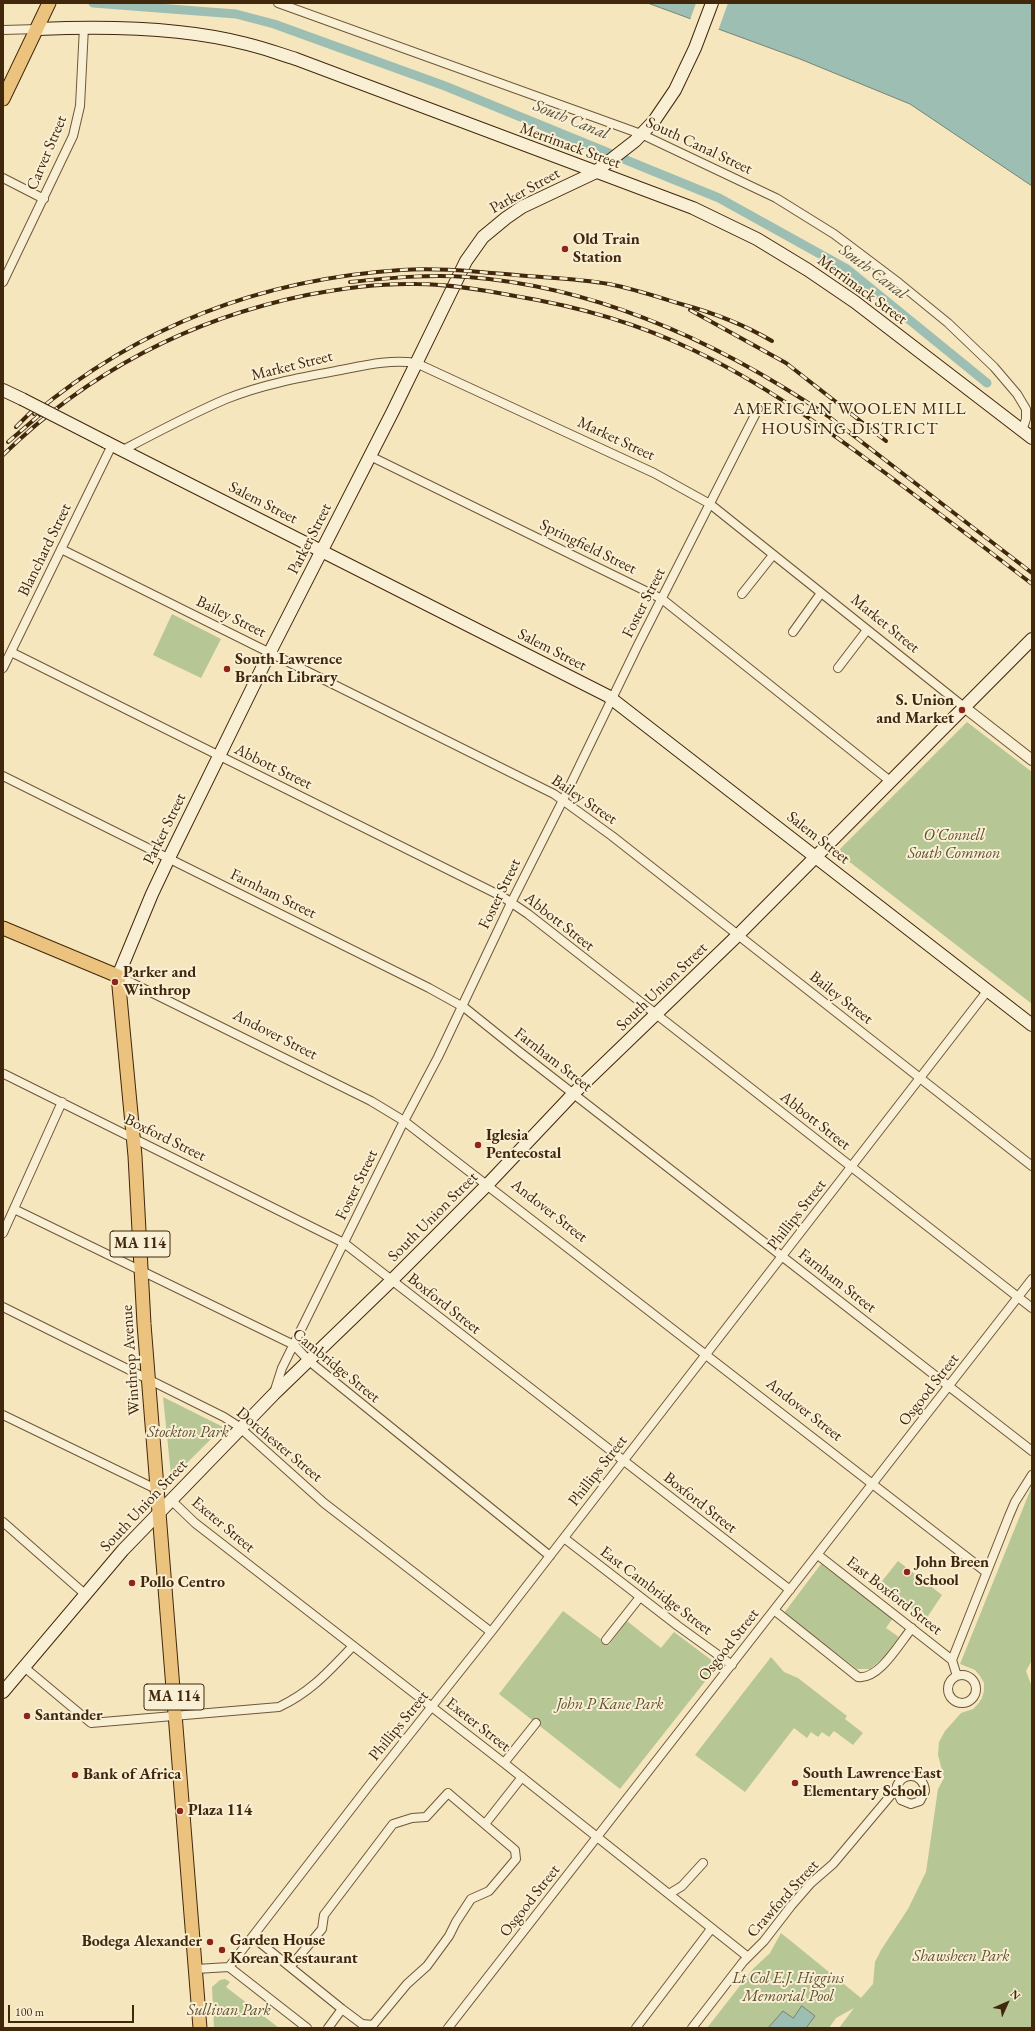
<!DOCTYPE html>
<html>
<head>
<meta charset="utf-8">
<style>
  body { margin:0 }
  #map { position:relative; width:1035px; height:2031px; overflow:hidden; background:#f6e6bd; font-family:"EB Garamond",serif }
  canvas { display:block }
  .frame { position:absolute; inset:0; border:4px solid #41270b; pointer-events:none }
  .north { position:absolute; left:987px; top:1983px; width:40px; height:40px; -webkit-text-stroke:3px #f9efd4; paint-order:stroke; rotate:45deg; font-size:11px; font-weight:700; line-height:16px; text-align:center; color:#41270b }
  .north::after { content:''; display:block; margin:auto; width:14px; height:18px; background:#41270b; clip-path:polygon(50% 0,100% 100%,50% 72%,0 100%) }
  .scale { position:absolute; left:8px; top:2005px; width:126px; height:18px; box-sizing:border-box; border:2px solid #41270b; border-top:0; padding-left:5px; font-size:12px; line-height:14px; white-space:nowrap; color:#41270b; -webkit-text-stroke:3px #f9efd4; paint-order:stroke }
</style>
</head>
<body>
<div id="map">
<canvas width="1035" height="2031"></canvas>
<div class="frame"></div>
<div class="north">N</div>
<div class="scale">100 m</div>
</div>
<script>
const context = document.querySelector('canvas').getContext('2d');
context.lineJoin = 'round';
function fill(path, color) {
  context.fillStyle = color;
  context.fill(path, 'evenodd');
}
function trace(path, color, width, dash) {
  context.strokeStyle = color;
  context.lineWidth = width;
  context.lineCap = dash ? 'butt' : 'round';
  context.setLineDash(dash || []);
  context.stroke(path);
}
function write(font, color, halo, rows, align = 'center') {
  context.font = font + ' "EB Garamond",serif';
  context.lineWidth = 4;
  context.setLineDash([]);
  context.textBaseline = 'middle';
  context.strokeStyle = halo;
  context.fillStyle = color;
  for (const [text, x, y, turn = 0] of rows) {
    context.save();
    context.translate(x, y);
    context.rotate((+turn || 0) * Math.PI / 180);
    context.textAlign = isNaN(turn) ? turn : align;
    if (halo) context.strokeText(text, 0, 0);
    context.fillText(text, 0, 0);
    context.restore();
  }
}
fill(new Path2D(`
  M172,614L221,639L201,678L153,655Z
  M967,722L1032,772V1004L842,856L840,849Z
  M163,1397L223,1427L171,1479V1475Z
  M1032,1486V1660L1026,1671L1032,1687V2028H839L854,2008L836,2018L829,2028H707L753,1969L770,1953L781,1933L861,1998L873,1984L875,1962L881,1950L908,1909L926,1872L938,1789L944,1778L938,1755L939,1742L945,1731L961,1713L973,1709L978,1704L982,1698L984,1691V1683L980,1676L975,1670L960,1664Z
  M898,1561L942,1595L926,1619L879,1585Z
  M821,1564L893,1618L886,1628L899,1637L884,1657L870,1669H857L784,1613Z
  M563,1611L609,1645L627,1621L661,1648L674,1632L718,1665L620,1789L499,1694Z
  M771,1657L784,1672L798,1678L847,1716L845,1719L863,1733L853,1745L834,1731L829,1737L822,1732L818,1737L811,1732L807,1738L794,1728L745,1792L695,1755Z
  M225,1979L230,1982L226,1987L279,2028H214L212,1987L220,1980Z`), '#b7c695');
const water = new Path2D(`
  M648,3H1032V186L910,104L800,59Z
  M802,2006L815,2016L806,2028H768L783,2011L793,2018Z`);
fill(water, '#9dbfb3');
trace(water, '#788270', 1);
fill(new Path2D(`
  M696,3H728L718,31L690,20Z`), '#f6e6bd');
trace(new Path2D(`
  M93,3L236,14L274,24L445,86L719,198L847,269L987,383`), '#9dbfb3', 9);
const minor = new Path2D(`
  M278,3L641,134L776,198L834,234L899,283L948,323L994,367L1017,394L1026,409V419L1022,431
  M3,30L38,29
  M3,178L44,199
  M3,282L73,136L80,106L84,27
  M123,450C157,432 191,414 226,399C263,384 303,377 341,370C366,365 391,359 416,363L654,473L710,504L964,707
  M370,456L662,599L890,781
  M61,549L554,794L612,836L1032,1166
  M742,594L773,555
  M793,632L821,593
  M11,652L503,897L528,914L1032,1308
  M3,668L112,445
  M838,668L867,630
  M3,776L429,988L465,1008L521,1053L1032,1451
  M118,976L371,1101L404,1121L986,1572
  M4,1074L344,1243L790,1590
  M14,1209L294,1345L309,1361L550,1556
  M3,1233L62,1102
  M3,1307L224,1417L238,1426L324,1503L491,1632
  M274,1393L282,1368L401,1127L438,1057L511,903L563,800L638,645L758,409
  M3,1415L158,1490
  M171,1500L195,1523L504,1763L748,1957
  M3,1522L86,1595
  M564,1538L678,1626L732,1665
  M818,1555L952,1660
  M774,1610L858,1677C879,1680 899,1644 912,1628
  M606,1640L640,1597
  M24,1667L91,1723L279,1707C312,1691 328,1672 353,1646
  M948 1689a14 14 0 1 1 28 0a14 14 0 1 1-28 0Z
  M957,1676L952,1660L1009,1516L1015,1502L1032,1475
  M504,1763L536,1723
  M485,1824L522,1777
  M669,1894L682,1886L703,1863
  M253,1937L290,1967L322,1929L324,1915L393,1824L412,1818L426,1817L448,1793L515,1850L516,1859L489,1891L471,1899L456,1922L449,1936L427,1966L407,1984L373,2025L362,2024L342,2009L328,2028
  M229,1967L371,1783L491,1632L988,990
  M290,1967L342,2009
  M196,1969L229,1967L307,2028
  M448,2028L1032,1279
  M636,2028L711,1929
  M692,2028L743,1962L764,1941L791,1906L811,1883L833,1864L896,1789C900,1771 924,1772 925,1791L920,1801L911,1804L901,1800L896,1789`);
const tertiary = new Path2D(`
  M964,707L1032,760`);
const secondary = new Path2D(`
  M38,29C103,26 183,27 247,44C264,48 280,54 296,59L693,208L757,239L808,270L855,302L1032,438
  M3,390L22,399
  M106,442L608,696L1032,1025
  M118,976L152,894L169,858L270,652L393,411L466,261L483,237L506,218L522,207L594,173L635,141L654,121L675,90L695,48L712,3
  M3,1692L123,1550L274,1394L391,1281L488,1184L574,1093L738,935L1032,639`);
const primary = new Path2D(`
  M3,99L49,3
  M3,928L118,976L135,1156L144,1324L200,2028`);
trace(minor, '#6e5738', 10);
trace(tertiary, '#6e5738', 12);
trace(secondary, '#41270b', 14);
trace(primary, '#41270b', 15);
trace(minor, '#f9efd4', 8);
trace(tertiary, '#f9efd4', 10);
trace(secondary, '#f9efd4', 12);
trace(primary, '#ebc37e', 13);
const rail = new Path2D(`
  M350,282C389,278 429,274 468,277C600,287 720,343 828,416L1032,573
  M690,310L786,363L886,441
  M34,414C140,325 264,279 401,270C444,267 485,273 527,276C554,278 582,279 609,284C634,289 658,297 681,304C714,313 743,324 772,341
  M16,427L36,407
  M8,442L43,412
  M3,455C89,371 190,319 307,295C343,288 380,283 417,284C449,284 483,290 515,296C576,306 637,323 693,350C763,383 826,429 888,475C936,511 984,547 1032,584`);
trace(rail, '#41270b', 4);
trace(rail, '#f9efd4', 2.5, [8]);
const secondaryBridge = new Path2D(`
  M22,399L106,442`);
trace(secondaryBridge, '#41270b', 14, []);
trace(secondaryBridge, '#f9efd4', 12);
for (const [x, y, r, color] of [
  [565,249,4,"#8f2418"],
  [227,669,4,"#8f2418"],
  [962,710,4,"#8f2418"],
  [115,982,4,"#8f2418"],
  [478,1145,4,"#8f2418"],
  [907,1572,4,"#8f2418"],
  [132,1583,4,"#8f2418"],
  [27,1716,4,"#8f2418"],
  [75,1775,4,"#8f2418"],
  [795,1783,4,"#8f2418"],
  [180,1811,4,"#8f2418"],
  [210,1942,4,"#8f2418"],
  [222,1950,4,"#8f2418"]
]) {
  const dot = new Path2D();
  dot.arc(x, y, r, 0, 2 * Math.PI);
  context.fillStyle = color;
  context.fill(dot);
  trace(dot, '#f9efd4', 1.5);
}
for (const [x, y, w] of [
  [140,1244,60],
  [174,1697,60]
]) {
  const box = new Path2D();
  box.roundRect(x - w / 2, y - 13, w, 26, 3);
  context.fillStyle = '#f9efd4';
  context.fill(box);
  trace(box, '#41270b', 1);
}
write('bold 15px', '#41270b', null, [
  ["MA 114",140,1244],
  ["MA 114",174,1697]
]);
write('16px', '#41270b', '#f9efd4', [
  ["Merrimack Street",570,146,20],
  ["South Canal Street",699,146,25],
  ["Carver Street",47,153,-67],
  ["Parker Street",525,191,-29],
  ["Merrimack Street",862,290,36],
  ["Market Street",292,366,-14],
  ["Market Street",616,439,25],
  ["Salem Street",263,503,27],
  ["Parker Street",310,539,-63],
  ["Springfield Street",588,547,26],
  ["Blanchard Street",45,550,-64],
  ["Foster Street",644,603,-63],
  ["Bailey Street",231,617,26],
  ["Market Street",885,624,39],
  ["Salem Street",552,650,27],
  ["Abbott Street",273,767,26],
  ["Bailey Street",584,800,34],
  ["Parker Street",165,829,-64],
  ["Salem Street",818,838,38],
  ["Farnham Street",273,894,26],
  ["Foster Street",500,894,-64],
  ["Abbott Street",559,922,38],
  ["South Union Street",662,987,-44],
  ["Bailey Street",841,998,38],
  ["Andover Street",275,1035,27],
  ["Farnham Street",553,1060,38],
  ["Abbott Street",815,1121,38],
  ["Boxford Street",165,1138,26],
  ["Foster Street",357,1185,-64],
  ["Andover Street",549,1211,38],
  ["Phillips Street",797,1215,-52],
  ["South Union Street",433,1217,-45],
  ["Farnham Street",837,1281,38],
  ["Boxford Street",444,1304,38],
  ["Winthrop Avenue",131,1360,-94],
  ["Cambridge Street",336,1366,39],
  ["Osgood Street",929,1390,-52],
  ["Andover Street",804,1410,38],
  ["Dorchester Street",279,1445,40],
  ["Phillips Street",598,1471,-52],
  ["Boxford Street",700,1503,38],
  ["South Union Street",144,1506,-47],
  ["Exeter Street",223,1525,40],
  ["East Cambridge Street",656,1591,37],
  ["East Boxford Street",894,1596,38],
  ["Osgood Street",729,1645,-52],
  ["Exeter Street",478,1725,38],
  ["Phillips Street",399,1726,-51],
  ["Crawford Street",783,1899,-48],
  ["Osgood Street",530,1901,-52]
]);
write('bold 16px', '#41270b', '#f9efd4', [
  ["Old Train",573,240],
  ["Station",573,258],
  ["South Lawrence",235,660],
  ["Branch Library",235,678],
  ["S. Union",954,701,"right"],
  ["and Market",954,719,"right"],
  ["Parker and",123,973],
  ["Winthrop",123,991],
  ["Iglesia",486,1136],
  ["Pentecostal",486,1154],
  ["John Breen",915,1563],
  ["School",915,1581],
  ["Pollo Centro",140,1583],
  ["Santander",35,1716],
  ["South Lawrence East",803,1774],
  ["Elementary School",803,1792],
  ["Bank of Africa",83,1775],
  ["Plaza 114",188,1811],
  ["Garden House",230,1941],
  ["Korean Restaurant",230,1959],
  ["Bodega Alexander",202,1942,"right"]
], 'left');
write('italic 16px', '#5e4f2e', '#f9efd4', [
  ["O'Connell",954,836],
  ["South Common",954,854],
  ["Stockton Park",188,1433],
  ["John P Kane Park",610,1705],
  ["Shawsheen Park",961,1957],
  ["Lt Col E.J. Higgins",788,1979],
  ["Memorial Pool",788,1997],
  ["Sullivan Park",229,2011]
]);
write('italic 17px', '#584d35', '#f9efd4', [
  ["South Canal",571,120,22],
  ["South Canal",873,272,37]
]);
context.letterSpacing = '1px';
write('17px', '#41270b', '#f9efd4', [
  ["AMERICAN WOOLEN MILL",850,409],
  ["HOUSING DISTRICT",850,429]
]);
context.letterSpacing = '0px';
</script>
</body>
</html>
